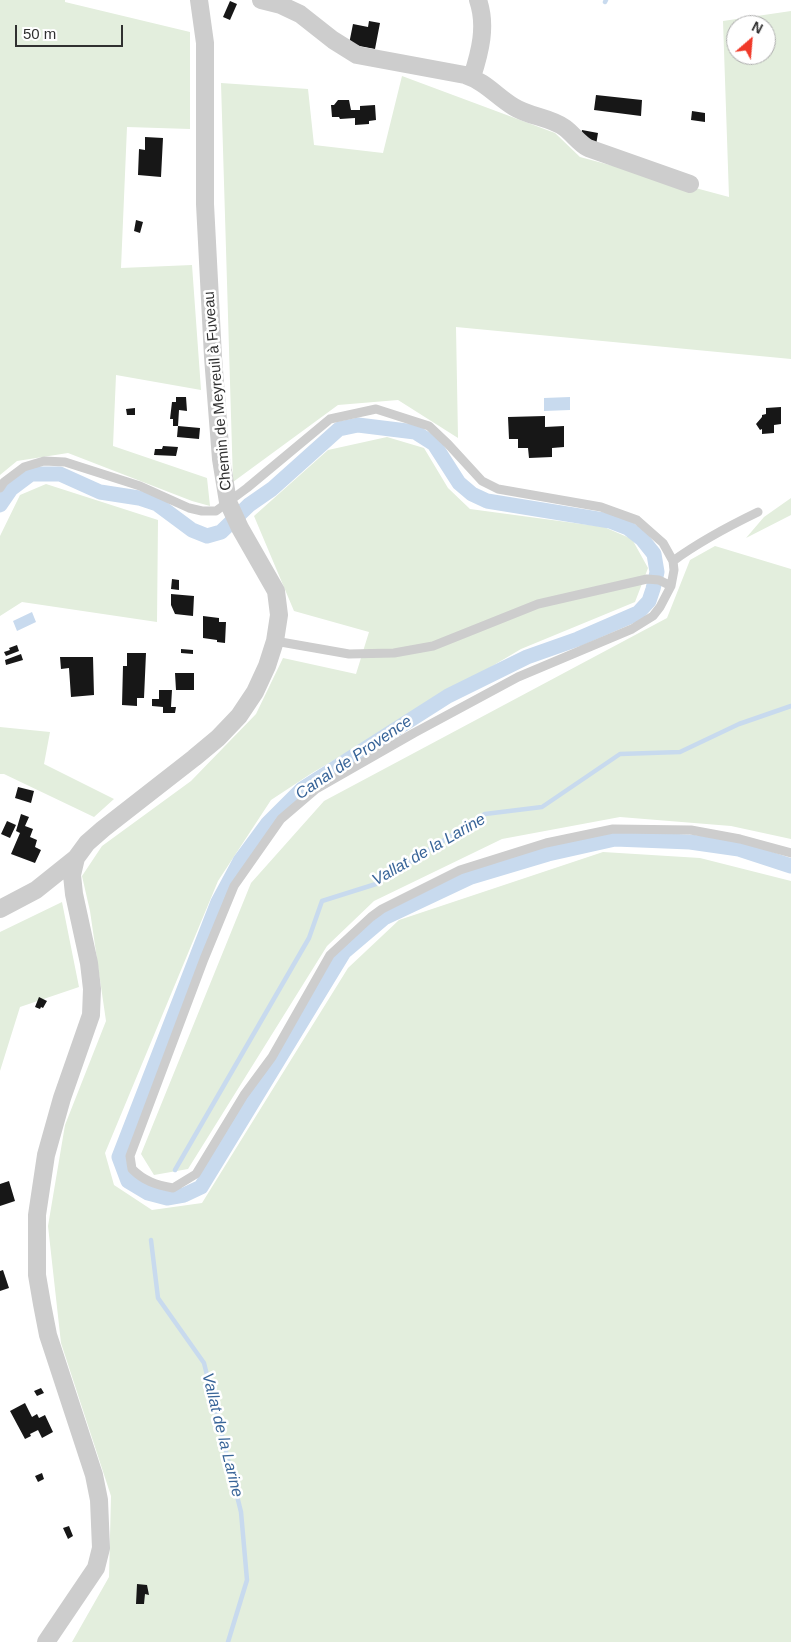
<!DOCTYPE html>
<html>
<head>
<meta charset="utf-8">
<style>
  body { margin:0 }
  #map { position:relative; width:791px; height:1642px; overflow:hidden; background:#fff; font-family:Arial,sans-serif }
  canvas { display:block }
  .north { position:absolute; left:726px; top:15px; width:50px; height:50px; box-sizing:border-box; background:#fff; border:1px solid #acacac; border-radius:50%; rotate:27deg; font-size:14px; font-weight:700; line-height:20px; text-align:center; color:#303030 }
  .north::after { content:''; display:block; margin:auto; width:18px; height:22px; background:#f03929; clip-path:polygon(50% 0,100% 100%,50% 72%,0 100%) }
  .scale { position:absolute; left:15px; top:25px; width:108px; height:22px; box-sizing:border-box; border:2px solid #303030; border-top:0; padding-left:6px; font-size:15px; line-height:18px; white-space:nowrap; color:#303030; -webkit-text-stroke:4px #fff; paint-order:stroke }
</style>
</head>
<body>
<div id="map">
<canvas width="791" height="1642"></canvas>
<div class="north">N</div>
<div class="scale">50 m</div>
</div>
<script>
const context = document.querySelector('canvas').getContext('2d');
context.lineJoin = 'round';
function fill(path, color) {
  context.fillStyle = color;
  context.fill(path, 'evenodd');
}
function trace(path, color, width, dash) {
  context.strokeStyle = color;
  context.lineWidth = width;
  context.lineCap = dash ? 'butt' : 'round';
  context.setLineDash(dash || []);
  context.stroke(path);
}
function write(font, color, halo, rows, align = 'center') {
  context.font = font + ' Arial,sans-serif';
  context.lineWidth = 5;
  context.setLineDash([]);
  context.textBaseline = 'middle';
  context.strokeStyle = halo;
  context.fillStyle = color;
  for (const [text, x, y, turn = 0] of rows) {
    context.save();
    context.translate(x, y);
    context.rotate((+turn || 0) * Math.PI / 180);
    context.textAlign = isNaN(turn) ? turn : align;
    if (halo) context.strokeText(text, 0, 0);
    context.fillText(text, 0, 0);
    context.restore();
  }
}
fill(new Path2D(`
  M0,0H65V2L190,32V129L127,127L121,268L192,265L201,390L116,375L113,446L207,478L210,506L192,501L68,453L17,461L0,475Z
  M791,11V359L456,327L458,438L398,400L338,405L233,482L221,83L308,89L314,145L383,153L402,76L555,133L580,157L729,197L723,21ZM736,25H766V55H736Z
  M387,437L424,448L448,488L470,509L604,527L632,539L648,568L635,602L521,649L312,773L271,800L218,881L105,1153L114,1185L152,1210L202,1203L348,968L399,920L603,852L700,858L791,881V1642H72L109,1577L111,1496L61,1343L48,1226L65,1125L106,1021L90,911L82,876L102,846L191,781L256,714L283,658L356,674L369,632L294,611L254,516L328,450Z
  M46,484L158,520L157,622L22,602L0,616V536L20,495Z
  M791,498V515L746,538L764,517Z
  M715,546L791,569V839L731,826L620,817L502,839L374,901L327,946L188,1169L154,1175L141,1154L251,883L324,801L667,618L690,560Z
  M0,727L50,732L44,764L114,799L94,817L4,774H0Z
  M62,902L79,987L20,1007L0,1071V932Z`), '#e3eedd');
fill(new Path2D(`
  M570,397V410L544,411V398Z
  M32,612L36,622L17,631L13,621Z`), '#c8daee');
trace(new Path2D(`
  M605,2L606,0
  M175,1170L309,938L322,901L376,884L485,814L542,807L620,754L680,752L739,724L791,706
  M151,1240L158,1298L204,1363L241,1512L247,1580L228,1642`), '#c8daee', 4.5);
trace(new Path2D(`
  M0,505L11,489L31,474H60L100,492L139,498L157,504L192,530L207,536L221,532L249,505L272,489L339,429L358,425L415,432L434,444L459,483L472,494L487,501L610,521L628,528L642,539L654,554L657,572L653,589L649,601L638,613L578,639L527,657L448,696L302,789L268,823L240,861L218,902L119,1157L128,1181L148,1193L167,1198L184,1195L201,1187L344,952L384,918L471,877L548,854L615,839L690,842L739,849L791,866`), '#c8daee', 15);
fill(new Path2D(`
  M230,1L237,4L230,20L223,17Z
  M369,21L380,23L375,49L349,44L353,24L368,27Z
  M596,95L642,100L641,116L594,110Z
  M338,100H349L351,110H360V106L375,105L376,120L369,121V124L355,125V118L340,119L339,117H332L331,105H334Z
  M692,111L705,113V122L691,120Z
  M582,130L598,133L596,145L580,140Z
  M145,137L163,138L161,177L138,175L139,149L145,150Z
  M136,220L143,222L140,233L134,231Z
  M176,397H186L187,411L179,410L178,426H173V419H170L172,402H176Z
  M781,407V424L774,425V433L762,434V429L760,430L756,424L762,417V415L766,414V408Z
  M135,408V415H127L126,409Z
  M545,416V427L564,426V447L552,448V457L529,458L528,448H518V439H509L508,417Z
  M178,426L200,428L199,439L177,437Z
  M163,446L178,447L176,456L154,455L155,449H162Z
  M172,579L179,580V590L171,589Z
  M171,594L194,596L193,616L175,614L171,605Z
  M203,616L219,618V622H226L225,643L217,642V640L203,638Z
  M17,645L19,651L6,656L4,652L10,650L9,648Z
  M181,649L193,650V654L181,653Z
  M127,653H146L144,698H137V706L122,705L123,666H127Z
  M21,654L23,660L6,665L5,660Z
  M60,657H93L94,695L71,697L69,668L61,669Z
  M175,673H194V690H176Z
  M159,690H172L171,707H176L175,713H163V707L152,706V699H159Z
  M18,787L34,791L31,803L15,798Z
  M21,814L29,817L25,826L33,829L30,837L37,840L35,847L41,850L35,863L11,854L20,833L16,831Z
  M7,821L16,825L10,838L1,834Z
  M39,997L47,1001L43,1008L41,1007L40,1009L35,1007Z
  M9,1181L15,1201L0,1206V1184Z
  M3,1270L9,1288L0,1291V1271Z
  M41,1388L44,1393L37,1396L34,1391Z
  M25,1403L32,1417L37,1414L39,1418L45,1415L53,1432L42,1438L38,1430L30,1434L31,1436L25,1439L10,1411Z
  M42,1473L44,1479L38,1482L35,1476Z
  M69,1526L73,1536L68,1539L63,1528Z
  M137,1584L147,1585L149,1595L145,1594L144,1604H136Z`), '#171717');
trace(new Path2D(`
  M0,488L4,482L24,467L44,461L65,462L140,486L189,508L202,511H216L247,488L330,419L376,409L429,426L448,444L482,481L498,489L601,507L637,520L663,543L673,561L674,570L671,586L660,607L653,616L632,629L518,677L414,733L316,789L281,819L234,886L204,959L130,1156L132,1169C144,1181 156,1185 173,1188L196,1174L244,1095L272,1057L330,955L371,917L382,909L460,870L546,843L613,829L691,830L740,839L791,853
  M673,561C699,542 729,526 758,512
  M275,641L349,654L394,653L433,646L538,604L647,579L659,580L671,586`), '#cdcdcd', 9);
trace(new Path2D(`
  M261,0L281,5L300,14L333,40L357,55L465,75C486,82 496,96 514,107C530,117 550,117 565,128C573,134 579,143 588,148L690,184
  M472,77C480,52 487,26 478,0
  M0,909L36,890L76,858
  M46,1642L96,1568L101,1548L99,1500L94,1475L48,1335L42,1304L37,1275V1215L46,1155L62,1098L91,1015L92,989L89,963L74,894L72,875L76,858L87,843L103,829L194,758L218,738L239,716L255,692L267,666L275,641L279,615L276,591L240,528L228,502L221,459L213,357L205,204V43L199,0`), '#cdcdcd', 18);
write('15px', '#303030', '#fff', [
  ["Chemin de Meyreuil à Fuveau",218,391,-95]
]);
write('italic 16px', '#386498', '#fff', [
  ["Canal de Provence",354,758,-34],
  ["Vallat de la Larine",429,850,-30],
  ["Vallat de la Larine",222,1435,76]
]);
</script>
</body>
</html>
